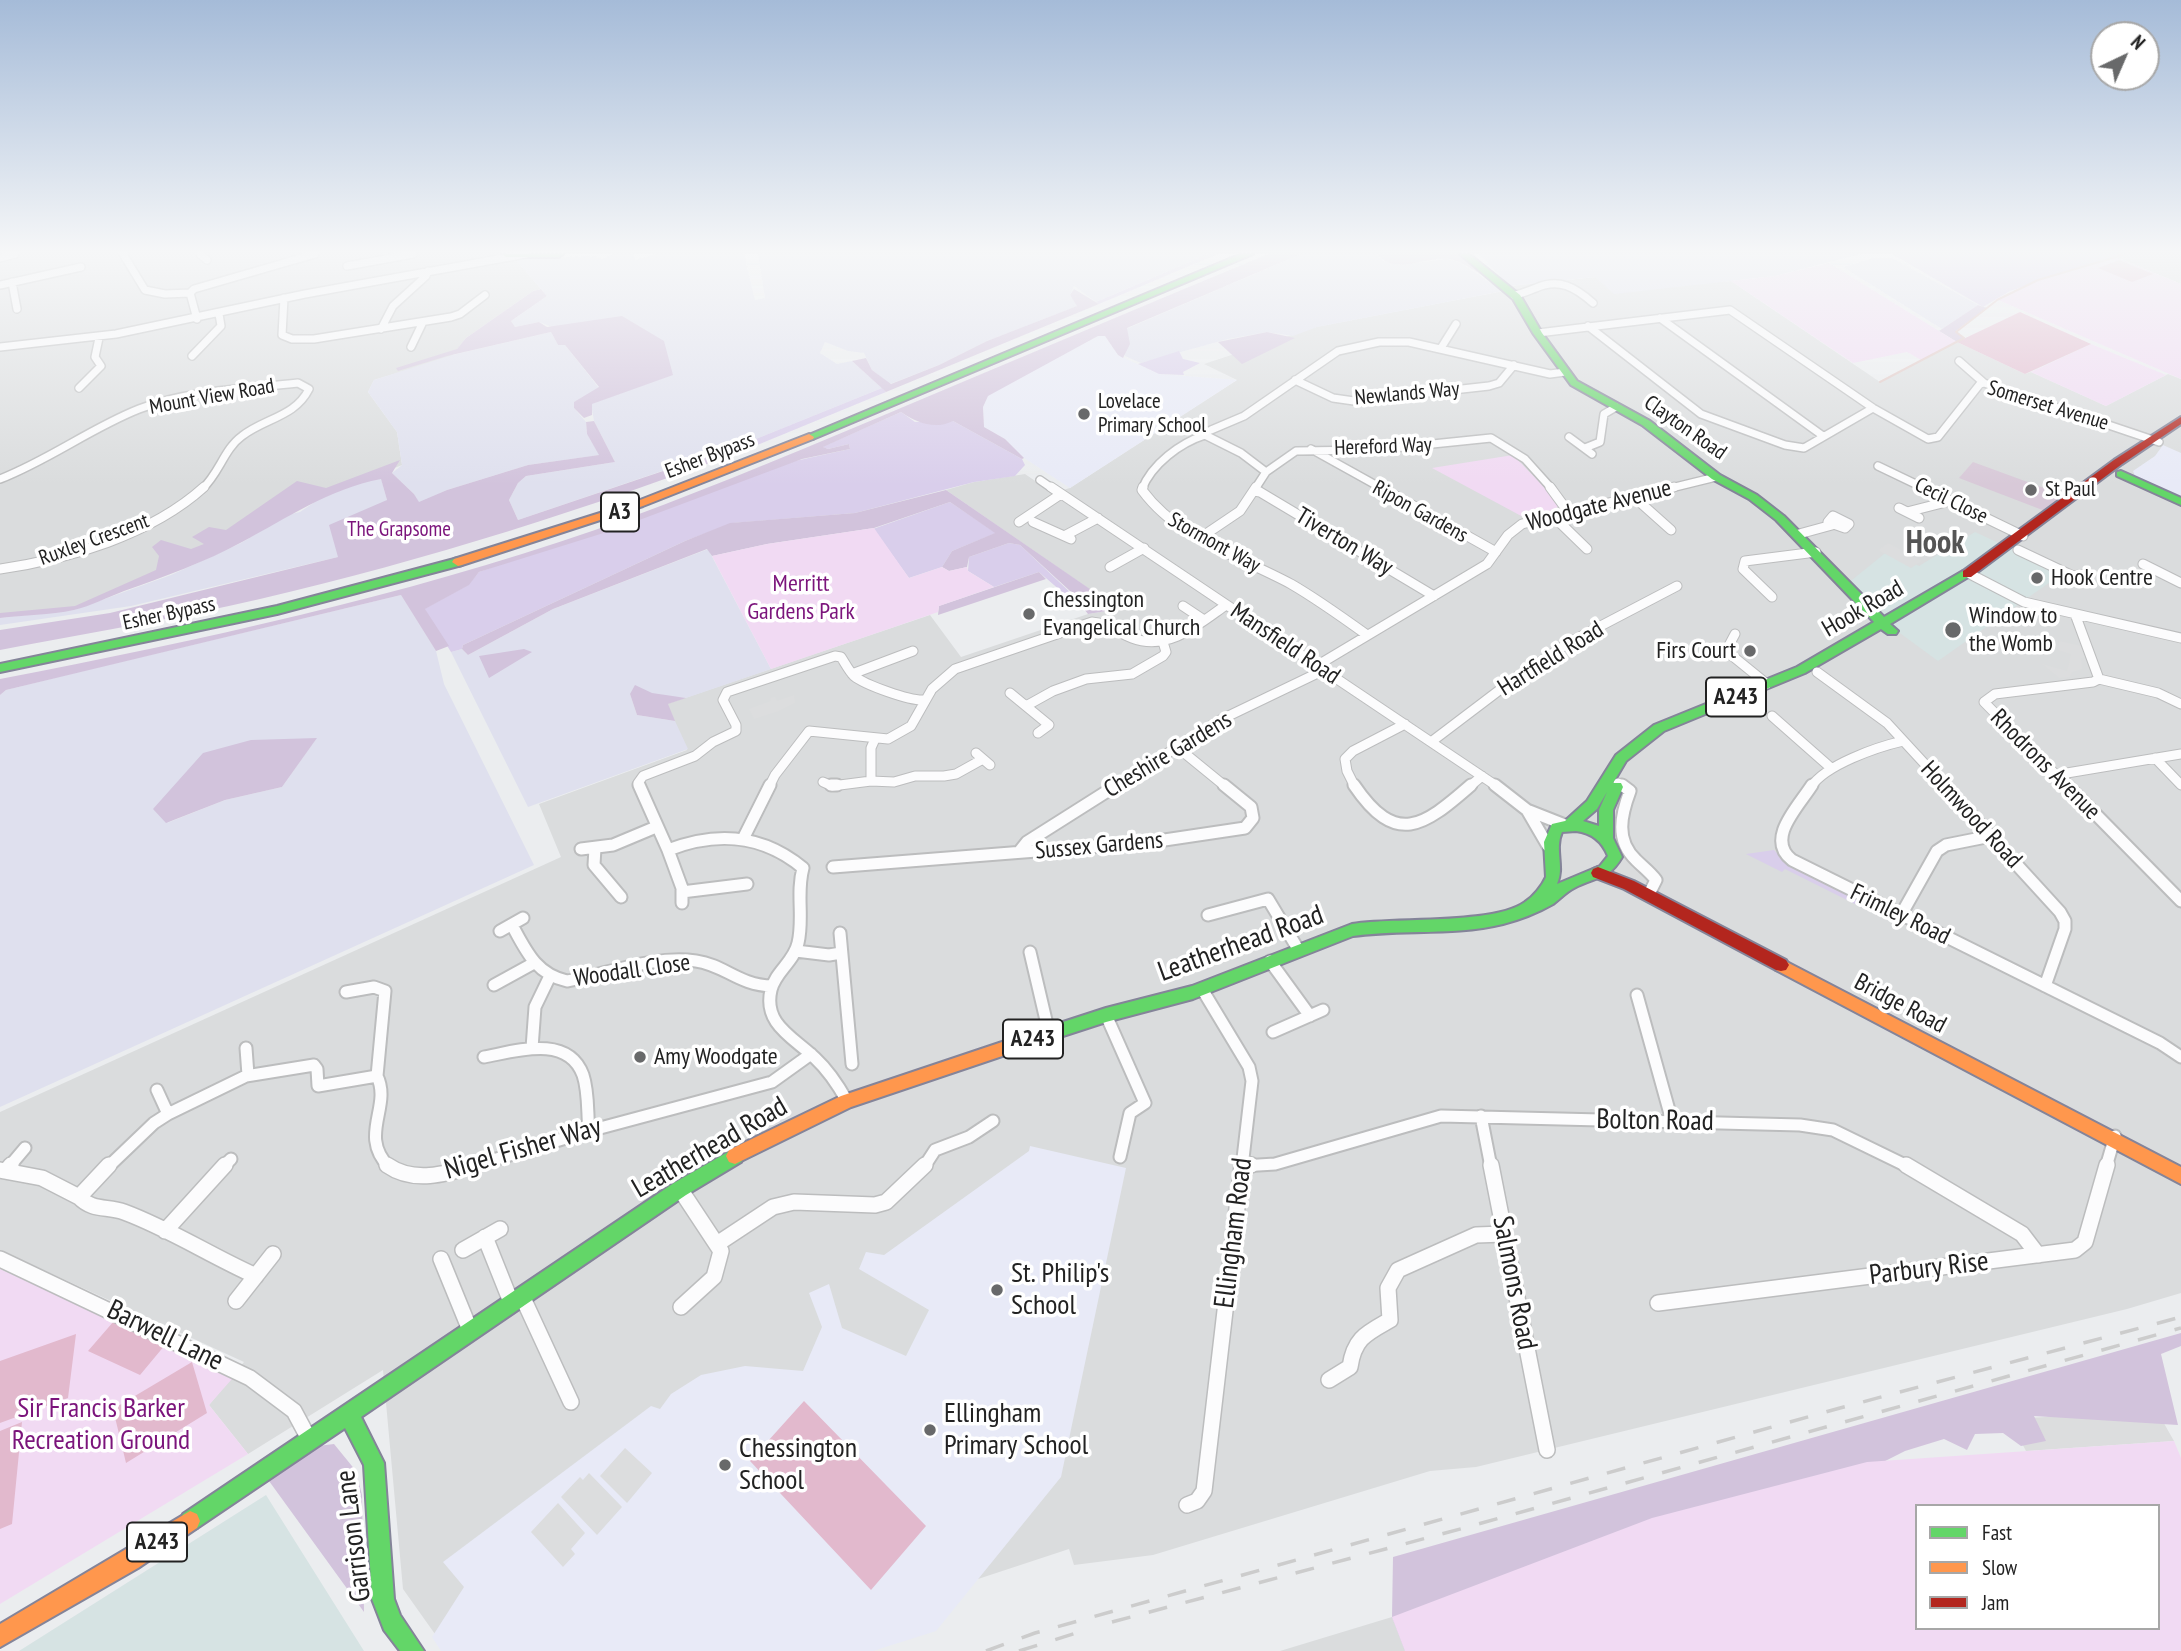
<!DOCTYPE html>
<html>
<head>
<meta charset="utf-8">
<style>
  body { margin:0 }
  #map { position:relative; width:2181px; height:1651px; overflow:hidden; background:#ebedef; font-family:"PT Sans Narrow",sans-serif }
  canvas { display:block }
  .legend { position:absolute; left:1915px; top:1504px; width:245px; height:126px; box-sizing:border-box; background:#fff; border:2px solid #a7a7a7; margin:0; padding:9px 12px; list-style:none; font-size:21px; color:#222 }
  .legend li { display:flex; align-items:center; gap:14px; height:35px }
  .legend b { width:35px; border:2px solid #a7a7a7 }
  .north { position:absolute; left:2090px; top:21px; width:70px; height:70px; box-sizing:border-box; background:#fff; border:2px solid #a7a7a7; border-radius:50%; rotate:44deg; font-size:19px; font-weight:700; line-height:28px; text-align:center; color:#222 }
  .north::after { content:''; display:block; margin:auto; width:24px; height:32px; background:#68696a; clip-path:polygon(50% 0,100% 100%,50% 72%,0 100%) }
</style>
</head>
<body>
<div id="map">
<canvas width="2181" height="1651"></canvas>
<ul class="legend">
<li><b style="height:9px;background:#63d668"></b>Fast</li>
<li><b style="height:9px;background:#ff974d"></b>Slow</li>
<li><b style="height:9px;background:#b3261e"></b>Jam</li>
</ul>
<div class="north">N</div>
</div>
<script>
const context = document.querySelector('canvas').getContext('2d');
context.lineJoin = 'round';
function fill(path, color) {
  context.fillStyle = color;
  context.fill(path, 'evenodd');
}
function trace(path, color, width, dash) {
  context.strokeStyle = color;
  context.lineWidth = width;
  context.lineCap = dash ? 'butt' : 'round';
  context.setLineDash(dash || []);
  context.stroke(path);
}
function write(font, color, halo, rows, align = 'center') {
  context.font = font + ' "PT Sans Narrow",sans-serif';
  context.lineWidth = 7;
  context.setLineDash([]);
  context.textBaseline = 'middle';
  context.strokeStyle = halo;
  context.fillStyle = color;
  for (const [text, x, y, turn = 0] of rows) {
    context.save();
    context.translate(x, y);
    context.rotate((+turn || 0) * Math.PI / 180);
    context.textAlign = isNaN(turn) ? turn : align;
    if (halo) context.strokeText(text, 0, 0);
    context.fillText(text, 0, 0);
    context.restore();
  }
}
fill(new Path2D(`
  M0,254H494L515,259L541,289L533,291L466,338L451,357L374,380L368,392L397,432L402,465L328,494L75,608L0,615Z
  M2126,254H2181V284L2116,257Z
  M1596,277L1676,285L1731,281L1880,382L1957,342L2025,374L2031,372L2106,406L2168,374L2181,379V1293L2127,1309L1476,1467L1430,1471L1153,1555L1074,1565L1069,1549L978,1579L447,1651L403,1589L383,1370L248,1454L209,1405L244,1362L0,1250V1112L561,857L539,804L687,750L667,704L930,615L961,657L1088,614L1118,609L946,490L974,482L1025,474L1053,493L1070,488L1237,380L1204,364L1316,327L1503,291L1510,286Z
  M1392,1617L1405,1651H1280Z`), '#dadcdd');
fill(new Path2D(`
  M1975,532L2063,573L1938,661L1878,617L1847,584L1889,550L1919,566Z
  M266,1495L364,1651H19Z`), '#d6e3e3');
fill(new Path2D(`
  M1098,336H1105L1118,355L1159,374L1237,380L1070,488L1024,458L1005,439L984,427L983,407L987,396L994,391Z
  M2163,445L2181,453V497L2135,476L2133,471L2155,456Z
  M1030,1146L1126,1168L1061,1477L936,1631L873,1651H441L432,1637L464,1587L443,1562L651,1406L660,1409L671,1394L701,1375L745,1366L803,1371L822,1327L809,1293L829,1284L842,1328L906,1356L929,1310L859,1269L866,1252L884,1255L1029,1151Z`), '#e8eaf7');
fill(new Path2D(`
  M1888,543L1922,561L1911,568L1878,550Z
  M2059,641L2081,646L2085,657L2081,658L2082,669L2072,672L2070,677L2059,678L2042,664L2067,671L2071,654L2058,650Z
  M794,695L795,703L779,711L754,719L749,709L771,701L770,698L775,697L777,701Z
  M2157,1411L2174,1441L2026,1451L2009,1419Z
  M625,1448L652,1473L627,1503L600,1476Z
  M589,1473L622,1507L597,1535L561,1497L580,1477L583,1480Z
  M558,1503L585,1533L571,1549L575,1554L563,1567L531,1532Z`), '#dcddde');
fill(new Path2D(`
  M615,254H633L635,260L657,254H744L755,300L765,298L758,254H1208L1096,302L1074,286L1070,295L1078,306L987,341L939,365L890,384L872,370L864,353L848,351L825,342L820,353L837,364L852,361L882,388L756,439L518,520L509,500L518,483L526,476L615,462L594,421L591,404L673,374L539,322L515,327L511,321L547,296L515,259L595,256L602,259Z
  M1301,254H1377L1383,261L1399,265L1448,259L1461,263L1503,291L1317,327L1293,336L1267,332L1228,339L1141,363L1125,356L1126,329Z
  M1479,254H1861L1775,276L1614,294L1595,277L1510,286Z
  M1874,258H1892L1978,305L1942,329L1843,267Z
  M551,332L558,345H565L599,388L575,402L574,408L586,422L587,434L600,455L528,465L447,490L419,503L414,494L392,473L402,465L397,432L368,392L374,380L452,355Z
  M381,478L387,500L338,557L131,606L0,625V618L74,610L171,575L241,543L287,515L300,512L319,499L357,484Z
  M708,549L771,669L686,698L630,694L637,715L675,721L688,749L528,807L451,652L462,649L468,655L553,609Z
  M401,595L436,651L444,684L534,865L0,1107V695L6,690L66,675ZM316,739L282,787L225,800L167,823Z`), '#dfe0ee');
fill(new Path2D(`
  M1208,254H1218L1099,304L1096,302Z
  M1892,254H2126L2010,291L1983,307Z
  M1179,351L1183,359L1200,363L1183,372L1184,375L1159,374L1138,364Z
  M882,388L886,392L750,448L746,443Z
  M901,412L915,422L953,421L1022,459L1025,465L1015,476L974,482L855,513L733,523L685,541L463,645L462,649L451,652L424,609L468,585L479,572L795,461L850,449L849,444L828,449L822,447Z
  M950,502L996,533L952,551L942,567L909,578L873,529Z
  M1009,543L1020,545L1074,596L1069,598L1039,572L994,587L968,571L969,557Z
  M1774,850L1784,861L1870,905L1867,910L1785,869L1782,872L1746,854Z`), '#d9ceeb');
fill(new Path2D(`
  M1268,254H1301L1127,328L1130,344L1123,358L1118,355L1105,336H1098L988,396L983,407L984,427L1005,439L1024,458L1022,459L953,421C935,430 917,423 901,412L823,447L828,449L849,444L850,449L802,459L610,531L479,572L469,585L425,609L449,646L436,651L401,595L6,690L0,695V679C201,640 401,597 595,530C688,497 779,459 870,421C1003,365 1135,309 1268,254Z
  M1377,254H1458L1501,286H1498C1483,277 1467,263 1450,259C1427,255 1396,277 1377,254Z
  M541,289L547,296L511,321L515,327L539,322L547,327L622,316L664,341L673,375L592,404V415L584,418L574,408V402L599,387L565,345H558L551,332L447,356L398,371L396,368L457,349L466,338L533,291Z
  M1074,289L1099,304L886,392L852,361L866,358L872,370L891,384L939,365L987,341L1077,306L1070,295Z
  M1978,305L1987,308L1956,331L1965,338L1957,342L1939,331Z
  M1267,332L1295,338L1242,364L1218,342Z
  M594,421L615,462L526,476L518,483L509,500L518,520L746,443L750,448C590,508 427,560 260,599C174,619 87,633 0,650V630L110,613L338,557L329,525L387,500L381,479C329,489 287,518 242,542C205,562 164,577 124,591C108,597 91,606 74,610C50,615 24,615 0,618V613L75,606L156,570L159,556L152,547L161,540L191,549L204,544L192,537L209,527L226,530L297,481L326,488L400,460L392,473L414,494L419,502L447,490L528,465L599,455L587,434L586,422Z
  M946,490L1119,609L1088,614L1070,591L1020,545L1009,543L969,557L967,567L949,571L942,567L952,551L995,533L950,502L874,528L767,544L712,556L707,549L553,609L468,655L462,649L463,645L685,541L730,523L855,513Z
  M1039,572L1046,579L938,615L939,606Z
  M524,649L532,652L489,678L479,656Z
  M635,685L652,693L686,698L668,704L675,721L637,715L630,694Z
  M317,738L282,787L225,800L166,823L153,809L203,753L251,740Z
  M2181,1333V1346L2161,1354L2178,1425L2034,1416L2046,1441L2021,1446L2003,1433L1975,1434L1967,1450L1944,1439L1905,1451L1804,1502L1405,1651L1392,1617L1393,1557Z
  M334,1444L356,1471L362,1495L364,1612L269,1481L318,1446Z`), '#d2c3dc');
fill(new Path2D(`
  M1973,462L2063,495L2045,511L1959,478Z`), '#d8c9d8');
fill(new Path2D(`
  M2116,257L2181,284V379L1996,299L2028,284Z
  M1829,263L1957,342L1921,360L1907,352L1853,363L1731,281L1775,276Z
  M2091,344L2166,375L2106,406L2031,372Z
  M1513,455L1546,489L1558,506L1555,510L1525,518L1432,468Z
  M874,528L909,578L942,567L949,571L967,567L968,571L994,587L939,606L938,612L771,669L712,556L767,544Z
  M0,1269L111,1319L232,1379L209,1405L248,1454L0,1604Z
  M2174,1441L2181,1458V1651H1405L1392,1617L1652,1518L1867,1462ZM1917,1506H2158V1628H1917Z`), '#f1daf3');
fill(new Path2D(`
  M2119,260L2153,274L2132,282L2098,268Z
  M2020,312L2091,344L2025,374L1957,342Z
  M114,1321L165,1345L140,1375L88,1351Z
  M76,1334L68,1398L0,1423V1361Z
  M192,1362L207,1413L126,1463L113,1409Z
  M804,1401L926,1526L871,1590L750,1461Z
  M22,1422L12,1524L0,1529V1431Z`), '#e2b9cd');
trace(new Path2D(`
  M1997,300L2038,280L2126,254
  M1880,382L1964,338L1956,332L1996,301`), '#e0c5c1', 2);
const streetFar3 = new Path2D(`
  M123,254L145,290L165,294L190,293
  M200,254L207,260
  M0,258L15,254
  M347,266L413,254
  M12,282L17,309
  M0,285L81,267
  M1514,295C1522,294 1528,291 1536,288C1559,278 1575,287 1593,303
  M284,298L282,335L292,339H314L451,317L460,314L485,295
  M1660,318L1823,436
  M197,319L190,293L194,289L315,254
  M1588,326L1701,414L1785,445L1804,448L1873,408
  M381,329L393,306L426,276L428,271
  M1538,333L1730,310L1873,408L1928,439L1938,437L1980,384L1984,383L2159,442
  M0,347L116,334L305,294L526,254
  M411,347L423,322
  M1441,348L1456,324
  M192,356L221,326L219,314
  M1959,361L1984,383
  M1295,380L1333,398L1354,401L1489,386L1499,383L1514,365
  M79,388L101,366L95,357L99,338
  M1211,430L1244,416L1338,351L1379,342H1409L1550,374L1565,372
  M1569,437L1592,454
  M1585,448L1600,442L1604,414L1616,407
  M1311,449L1383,489
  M1878,466L1926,489
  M0,479C49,460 91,428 139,409C188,390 246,389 298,383L309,389C295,417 265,418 242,436C224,449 219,474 202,489
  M1040,480L1053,489
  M1142,489C1152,464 1180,443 1205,435L1241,453L1266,472
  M1255,489L1266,472L1296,451L1374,450L1491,438L1525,459L1552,489
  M1667,489L1716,477`);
const streetFar2 = new Path2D(`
  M1051,487L1498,787
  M1143,487L1142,490C1178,539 1239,556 1291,584C1317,599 1342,617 1367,635
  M1380,487L1496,552
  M1550,487L1569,513
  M1922,487L2023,536
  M1254,491L1260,492L1434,596
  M1634,497L1671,530
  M1899,508L1919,518
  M1907,512L1950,501
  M1833,516L1849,524L1845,528L1828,522Z
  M1554,517L1587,549
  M1019,522L1061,494
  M1033,522L1071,539
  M1799,534L1832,525
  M1066,535L1098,518
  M1200,538L1240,511L1256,487
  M2018,550L2073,576L2087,574
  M2143,564L2181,583
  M1110,567L1144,548
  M0,569C69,559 151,535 204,487
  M1968,573L2024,602L2181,638
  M1772,597L1743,569L1745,561L1816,552
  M1183,606L1204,620
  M1735,634L1727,649L1730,654L1767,684
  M1318,665L1487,564L1508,535L1522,524L1674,487
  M1817,672L1887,723L1946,787
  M852,674L913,651
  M2099,679L2158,693L2181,704
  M1010,693L1049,725L1038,733
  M1026,706L1053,691L1086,679L1132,674L1163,656L1166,652L1163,642
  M1772,716L1831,768
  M1431,742L1518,676L1570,642L1677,586
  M1177,747L1226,787
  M976,753L990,765
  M2155,758L2181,785
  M2055,775L2181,754
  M871,781V748L875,739
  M823,782L832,786L871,781L894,782L915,776H944L956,774L983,759
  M1618,783L1624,787
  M640,787L638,783L643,776L695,756L713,742L736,731V725L723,700L727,692L835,656L841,657C845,663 849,671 854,676C865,685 910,701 924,700
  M769,787L775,775L809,731L888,739L911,726L932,689L955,669L1092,622C1108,623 1118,633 1132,638C1168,652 1199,624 1226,605
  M1114,787L1220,720L1324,670
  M1355,787L1347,771L1345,759L1353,751L1405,724
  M1469,787L1482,776
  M1811,787C1825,765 1877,747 1903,741
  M2068,787L1984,702L1995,694L2093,682L2099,679L2075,614`);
const streetFar1 = new Path2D(`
  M639,785L668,850C717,831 762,834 803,868C796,893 804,918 798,943C794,962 775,972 771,990C763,1024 793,1037 815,1058C828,1070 838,1085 847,1101
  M831,785H837
  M1354,785C1396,847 1423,827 1471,785
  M1495,785L1527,810L1548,846
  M1622,785L1630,791C1621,815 1615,840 1636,860C1643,867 1650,872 1656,880L1651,890
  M1812,785C1798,807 1765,839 1792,860L2160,1043L2181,1057
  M1944,785L2060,912L2065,921V929L2045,986
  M2067,785L2181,901
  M1527,810L1565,825
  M743,839L770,785
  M595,848L594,865L621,897
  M581,849L613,845L656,827
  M668,850L682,888V903
  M1019,852L1027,842L1117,785
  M833,867L1151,842L1245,828L1253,818L1251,807L1224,785
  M682,892L747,884
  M1208,915L1268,899L1298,949
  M1901,915L1937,851L1946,845L1991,836
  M512,925C526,951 536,974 567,981C607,974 654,955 696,961C725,965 738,985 772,986
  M500,931L523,918
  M840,933L852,1064
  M796,951L829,955L841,953
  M1030,952L1049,1033
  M1270,961L1310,1016
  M494,985L534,963
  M1202,989L1249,1067L1252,1081L1242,1167
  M346,992L374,987L385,991L377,1076
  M1637,995L1672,1121
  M1106,1015L1145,1103L1130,1113L1120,1157
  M1273,1032L1323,1010
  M246,1048L248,1075
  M532,1048L535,1007L549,978
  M484,1057C516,1051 568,1034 583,1075C589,1093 587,1113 589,1131
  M157,1090L168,1114
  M1481,1116L1491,1167
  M1242,1166L1275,1164L1441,1116L1800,1125L1833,1130L1909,1167
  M9,1167L25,1148
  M108,1167L154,1123L168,1114L246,1076L314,1065L317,1069L318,1086L377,1076C392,1107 358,1135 389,1167
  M223,1167L231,1159
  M470,1167L589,1131L772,1082L811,1054
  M924,1167L935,1150L969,1137L993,1121
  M2106,1167L2115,1136`);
const street = new Path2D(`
  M387,1165C414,1184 446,1174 476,1165
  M1491,1165L1547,1450
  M1906,1165L2022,1234L2038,1255
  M1242,1166L1251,1165
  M0,1170L42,1178L79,1197
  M6,1171L11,1165
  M680,1189L721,1251L714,1277L681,1307
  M79,1197L109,1165
  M79,1197C92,1211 107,1206 124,1212C170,1229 211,1256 256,1276
  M165,1231L225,1165
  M485,1237L511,1302
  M717,1244L773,1207L794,1202L875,1205L886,1202L925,1165
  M463,1250L500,1229
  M0,1259L250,1378L294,1411L309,1439
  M441,1259L470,1330
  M522,1296L571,1402
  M236,1301L273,1254
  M1658,1303L2075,1250L2085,1242L2107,1165
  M1329,1380L1350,1367C1354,1338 1367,1333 1390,1320L1388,1288L1398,1270L1476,1235L1504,1234
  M1187,1505L1197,1501L1204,1491L1242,1165`);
const fast = new Path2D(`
  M502,254H563L559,257H506Z
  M1241,254H1253L813,439L804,437Z
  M1460,254H1469L1520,295L1542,333L1577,381L1650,421L1720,475L1757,495L1784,516L1884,617L1963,571H1971L1973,574L1890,624L1898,631L1896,634H1888L1881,629L1805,673L1664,731L1626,761L1613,783H1621L1623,787L1613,810V838L1622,857C1608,881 1596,876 1574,888C1566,892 1560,899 1553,904C1539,912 1519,920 1503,924C1454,936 1403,929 1353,936L1193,999L1106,1022L1023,1049L1017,1047L1015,1042L1017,1037L1106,1008L1192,986L1352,924C1395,917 1493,925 1525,902C1533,897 1542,886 1546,877L1544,842L1552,824L1565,821L1587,801L1616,755L1654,725L1797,667L1874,622L1776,520L1749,499L1712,479L1642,425L1571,385L1533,333L1513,299ZM1607,792L1599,810V826L1583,821L1597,809ZM1576,831C1592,833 1602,841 1608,856L1600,866L1557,884C1565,867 1554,850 1562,832Z
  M2121,471L2181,498V505L2117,476V472Z
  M458,558L464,562L462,565L277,614L0,672V664L277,606Z
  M735,1148L741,1150L744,1156L741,1162L686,1195L361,1417L384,1463L394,1599L400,1615L424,1651H400L384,1630L372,1599L364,1465L345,1428L197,1528L190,1531L183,1528L180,1521L183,1514L674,1183Z`);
const slow = new Path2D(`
  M809,434L814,437L813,439L643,506L462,565L458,566L452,562L454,559L635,502Z
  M1781,959L2181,1167V1184L1776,970L1773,965L1776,960Z
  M1023,1035L1029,1037L1031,1042L1029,1047L851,1107L735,1164L729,1162L726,1156L729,1150L841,1096Z
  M190,1511L197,1514L200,1521L197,1528L138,1568L0,1647V1624Z`);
const jam = new Path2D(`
  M2181,417V424L2122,464L1971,577H1963V571L2114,460Z
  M1598,867L1634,881L1786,960L1789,965L1786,970L1781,971L1776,970L1624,889L1593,877L1591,873L1593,869Z`);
trace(streetFar3, '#bcbdbe', 10);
trace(streetFar2, '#bcbdbe', 11);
trace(streetFar1, '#bcbdbe', 15);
trace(street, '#bcbdbe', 18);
trace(fast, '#848499', 4);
trace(slow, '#848499', 4);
trace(jam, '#848499', 4);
trace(streetFar3, '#fcfcfd', 7);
trace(streetFar2, '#fcfcfd', 9);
trace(streetFar1, '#fcfcfd', 11);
trace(street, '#fcfcfd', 15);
fill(fast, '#63d668');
fill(slow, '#ff974d');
fill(jam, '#b3261e');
trace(new Path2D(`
  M1112,1622L1464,1528L2181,1328
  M986,1651L1035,1633L1840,1408L2181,1317
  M1019,1651L1089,1629`), '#ccc', 3.5, [19, 19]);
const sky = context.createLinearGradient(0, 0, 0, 485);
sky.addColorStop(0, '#a5bbd8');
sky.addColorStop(0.52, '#f6f7f8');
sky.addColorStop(1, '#f6f7f800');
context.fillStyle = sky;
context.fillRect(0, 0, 2181, 485);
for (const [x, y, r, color] of [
  [1084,414,7,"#68696a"],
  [2031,490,7,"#68696a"],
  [2037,578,7,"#68696a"],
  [1029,614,7,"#68696a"],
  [1953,630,9,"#68696a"],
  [1750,651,7,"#68696a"],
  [640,1057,7,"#68696a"],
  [997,1290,7,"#68696a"],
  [930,1430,7,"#68696a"],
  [725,1465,7,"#68696a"]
]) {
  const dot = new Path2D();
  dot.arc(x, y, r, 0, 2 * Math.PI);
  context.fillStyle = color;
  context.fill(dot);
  trace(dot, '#fff', 2.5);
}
write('21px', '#222', '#fff', [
  ["Newlands Way",1407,394,-5],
  ["Mount View Road",212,397,-10],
  ["Somerset Avenue",2048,406,17],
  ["Clayton Road",1685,428,35],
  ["Hereford Way",1383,447,-2],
  ["Esher Bypass",710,456,-21],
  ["Cecil Close",1951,501,26],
  ["Ripon Gardens",1420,512,29],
  ["Ruxley Crescent",94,540,-20],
  ["Stormont Way",1214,543,29],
  ["Esher Bypass",169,614,-12]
]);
write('21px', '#222', '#fff', [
  ["Lovelace",1098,402],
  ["Primary School",1098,426],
  ["St Paul",2045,490]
], 'left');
write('21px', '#7b147b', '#fff', [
  ["The Grapsome",399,530]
]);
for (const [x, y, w] of [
  [620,512,38],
  [1736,697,60],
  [1033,1039,60],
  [157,1542,60]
]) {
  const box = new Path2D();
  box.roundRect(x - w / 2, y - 19.5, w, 39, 5);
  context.fillStyle = '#fff';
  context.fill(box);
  trace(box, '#222', 2);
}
write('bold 23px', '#222', null, [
  ["A3",620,512],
  ["A243",1736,697],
  ["A243",1033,1039],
  ["A243",157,1542]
]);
write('24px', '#222', '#fff', [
  ["Woodgate Avenue",1599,506,-14],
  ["Tiverton Way",1344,542,31],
  ["Hook Road",1863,609,-30],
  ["Mansfield Road",1285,644,34],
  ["Hartfield Road",1551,659,-32],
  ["Cheshire Gardens",1168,755,-31],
  ["Rhodrons Avenue",2045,765,45],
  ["Holmwood Road",1971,815,47],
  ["Sussex Gardens",1099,846,-5],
  ["Frimley Road",1900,915,26],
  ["Woodall Close",632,971,-8],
  ["Bridge Road",1900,1004,28]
]);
write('24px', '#222', '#fff', [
  ["Hook Centre",2051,578],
  ["Chessington",1043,600],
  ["Evangelical Church",1043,628],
  ["Window to",1969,616],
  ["the Womb",1969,644],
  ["Firs Court",1736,651,"right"],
  ["Amy Woodgate",654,1057]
], 'left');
write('24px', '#7b147b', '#fff', [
  ["Merritt",801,584],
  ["Gardens Park",801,612]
]);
write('28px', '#222', '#fff', [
  ["Leatherhead Road",1241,944,-20],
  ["Bolton Road",1655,1121,1],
  ["Leatherhead Road",710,1148,-30],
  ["Nigel Fisher Way",523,1149,-16],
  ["Ellingham Road",1234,1233,-83],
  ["Parbury Rise",1929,1269,-7],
  ["Salmons Road",1514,1283,79],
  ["Barwell Lane",165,1336,26],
  ["Garrison Lane",354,1536,-97]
]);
write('28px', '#222', '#fff', [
  ["St. Philip's",1011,1274],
  ["School",1011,1306],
  ["Ellingham",944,1414],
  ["Primary School",944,1446],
  ["Chessington",739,1449],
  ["School",739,1481]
], 'left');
write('28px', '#7b147b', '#fff', [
  ["Sir Francis Barker",101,1409],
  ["Recreation Ground",101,1441]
]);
write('bold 32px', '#555', '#fff', [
  ["Hook",1935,544]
]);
</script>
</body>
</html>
